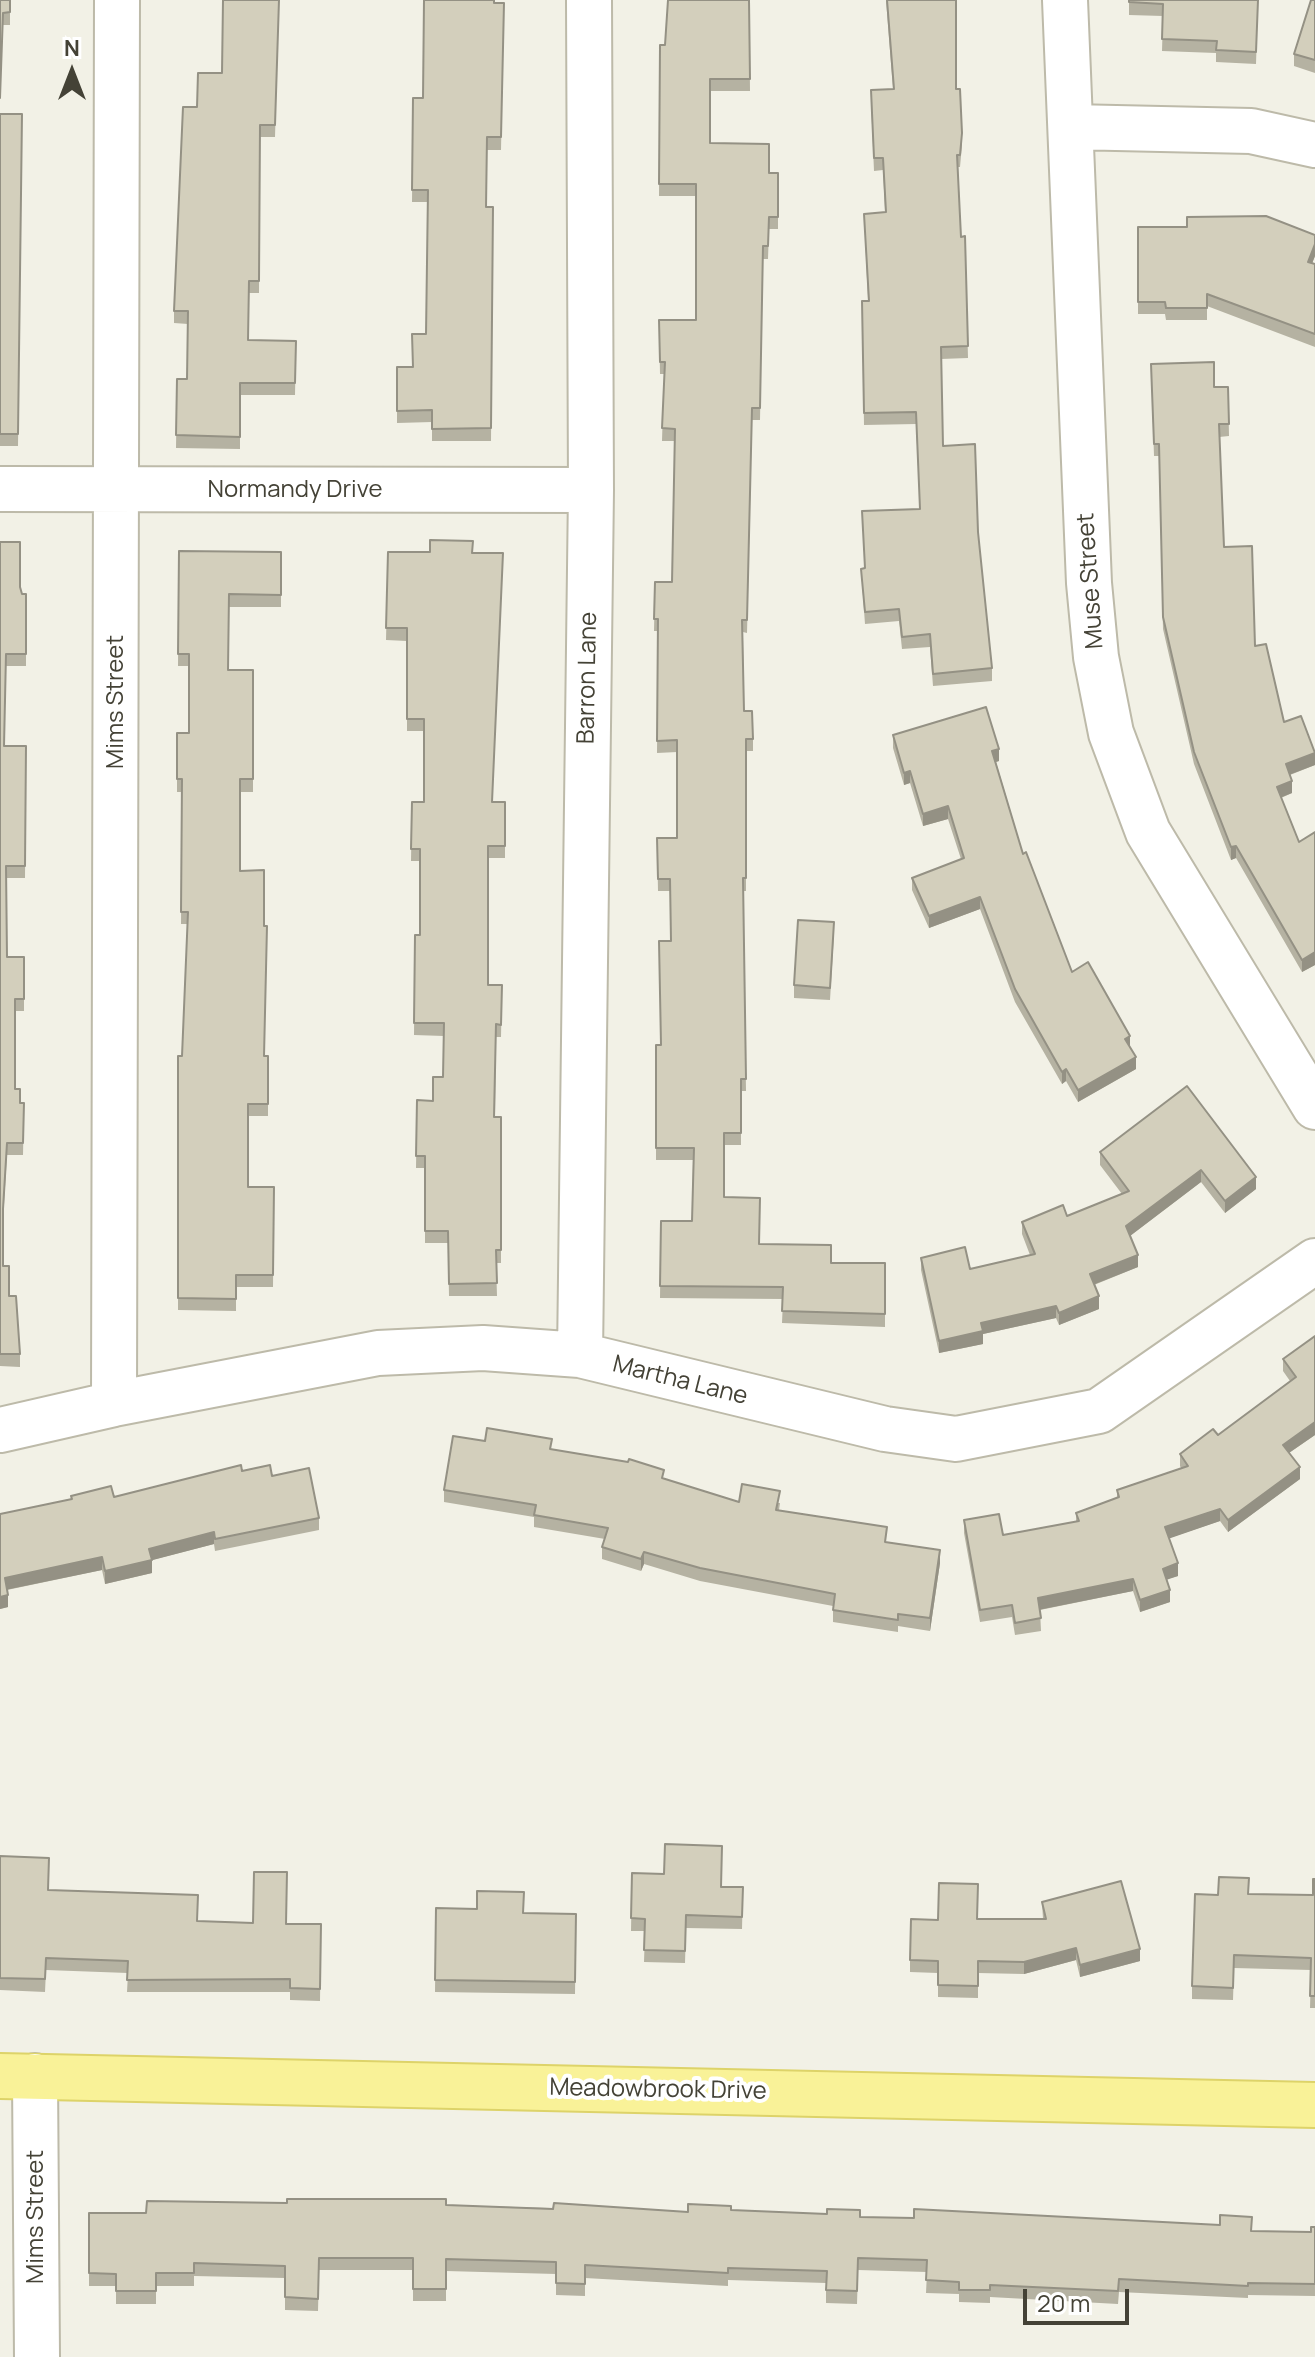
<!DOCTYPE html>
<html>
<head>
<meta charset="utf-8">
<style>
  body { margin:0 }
  #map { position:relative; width:1315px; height:2357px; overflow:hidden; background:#f2f1e6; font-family:Manrope,sans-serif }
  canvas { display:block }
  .north { position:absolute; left:32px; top:32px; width:80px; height:80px; -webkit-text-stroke:6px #fff; paint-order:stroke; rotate:0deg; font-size:22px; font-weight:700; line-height:32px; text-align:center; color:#444236 }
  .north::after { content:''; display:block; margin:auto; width:28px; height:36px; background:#444236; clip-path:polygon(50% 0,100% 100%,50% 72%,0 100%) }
  .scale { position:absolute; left:1023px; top:2289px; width:106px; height:36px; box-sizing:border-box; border:4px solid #444236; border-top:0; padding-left:10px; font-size:24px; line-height:28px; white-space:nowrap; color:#444236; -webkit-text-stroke:6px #fff; paint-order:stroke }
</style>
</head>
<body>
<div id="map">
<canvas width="1315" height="2357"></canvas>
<div class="north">N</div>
<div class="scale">20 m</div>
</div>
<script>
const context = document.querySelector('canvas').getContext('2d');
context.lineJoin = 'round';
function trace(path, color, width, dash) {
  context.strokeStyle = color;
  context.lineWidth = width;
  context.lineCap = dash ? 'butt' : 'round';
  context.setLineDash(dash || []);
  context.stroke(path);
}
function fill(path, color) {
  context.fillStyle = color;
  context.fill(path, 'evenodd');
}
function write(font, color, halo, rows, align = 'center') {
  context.font = font + ' Manrope,sans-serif';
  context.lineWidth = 8;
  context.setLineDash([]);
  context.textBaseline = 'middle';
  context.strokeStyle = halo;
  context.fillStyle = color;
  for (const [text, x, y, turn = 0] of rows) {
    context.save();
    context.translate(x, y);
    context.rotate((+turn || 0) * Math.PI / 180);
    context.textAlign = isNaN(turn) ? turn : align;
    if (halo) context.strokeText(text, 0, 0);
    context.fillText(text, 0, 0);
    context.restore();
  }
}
const minor = new Path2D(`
  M1065,0L1089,583L1096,657L1111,733L1148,832L1315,1107
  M1071,127L1251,131L1315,145
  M0,489L591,490
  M580,1355L591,490L589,0
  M114,1404L117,0
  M0,1430L114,1404L378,1353L483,1348L580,1355L885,1429L956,1439L1099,1411L1315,1261
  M35,2076L37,2357`);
const major = new Path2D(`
  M0,2076L1315,2105`);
trace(minor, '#bdbaa9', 48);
trace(major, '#ddd369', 48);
trace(minor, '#fff', 44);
trace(major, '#f9f298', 44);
fill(new Path2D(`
  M0,0H10V25H3Z
  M279,0L275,137H260L259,293H249L248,340L296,341L295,395H240V449L176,448L177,379H187L188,324L174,323V311L197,107Z
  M749,0L750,91H710V143L769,173H778V229H769L768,259H763L760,420H752L747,633L743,632L744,711L753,739V751H746V891H743L746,1091H741V1145H724V1197L759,1244L831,1263H885V1327L782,1323L783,1299L660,1298L661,1221H692L693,1160H656V1045H661L671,941L670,891H658L657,838H677V752L657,753L658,631H654L655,582H672L675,441H662L664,374H660L659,320H696V196H659L660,45H665Z
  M886,0L956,89L962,145L960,167H958L961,237L965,236L968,358L941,359L943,446L978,532L992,668V681L933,686L930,647L902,649L899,621L865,624L861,569L864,568L920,509L916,424L864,425L862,301H868L864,214L885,212L883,170L874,171L871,102L893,89Z
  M1129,0H1258L1256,64L1216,62V53L1162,51L1163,16L1129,15Z
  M1315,0V73L1294,66V54Z
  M495,3H504L501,150H487L486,207H493L491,441H432V422L397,423V367H412L426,334L428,202H412L413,98H423Z
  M0,114H22L18,446H0Z
  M1138,227L1315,235V256L1312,263L1315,264V347L1207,306V320H1166L1165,314H1138Z
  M1151,364L1214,387H1228L1229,436L1219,437L1224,547L1255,646L1284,722L1315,753V765L1290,775L1292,793L1281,798L1299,842L1315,832V965L1302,972L1236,858L1231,860L1194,764L1163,629L1159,456H1154Z
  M0,542L20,587L22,594H26V666H6L4,746H26L25,878H6L7,957H24V1011H15V1089L20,1103H24L23,1155H7L3,1221V1266L20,1354V1367L0,1366Z
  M179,551L281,552V607H229L228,670H253V792H240V871L265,1056H268V1116H248V1187H274L273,1287H236V1311L178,1310V1056H182L188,924H181L182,792H177V733H189V666H178Z
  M388,552L473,553L492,802H505V858H488V985H502L501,1037H496L495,1117H501V1263H496L497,1296H449L448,1243H425V1168H416L417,1100L433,1101L443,1077L444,1036L414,1035L415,935H420V861H411L412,802H424V731H407V641L386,640Z
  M893,735L999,761L996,762L1023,854L1072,972L1130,1047L1136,1069L1078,1102L1066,1081L1062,1084L1015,1002L980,909L929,928L912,890V878L961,859L948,819L923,826L910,783L904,785L893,748Z
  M834,934L830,1000L794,998V985Z
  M1187,1086L1256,1189L1225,1213L1201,1182L1130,1236L1138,1267L1094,1285L1099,1309L1059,1325L1056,1318L983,1334V1344L939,1353L921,1270V1258L970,1269L1030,1255L1022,1234V1222L1067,1216L1122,1194L1100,1165V1152Z
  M1315,1336V1435L1289,1453L1300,1479L1228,1532L1220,1521L1169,1538L1178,1576L1167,1579L1170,1602L1140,1612L1133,1591L1040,1610L1041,1631L1015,1635L1012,1617L980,1622L964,1533V1520L1003,1535L1076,1522V1513L1117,1498V1490L1181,1468L1180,1466V1454L1218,1435L1290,1381L1283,1371V1359Z
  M485,1441L552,1449L664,1479L739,1502L780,1503L779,1510L887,1543L940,1563L930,1631L898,1626V1632L833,1622V1606L700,1581L644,1564L641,1571L602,1559V1547L605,1539L534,1527V1517L444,1502V1490Z
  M242,1471L272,1476L319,1518V1530L215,1551L214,1544L152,1560V1573L105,1584L102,1570L7,1590L8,1607L0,1609V1514L71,1499V1496L114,1497Z
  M0,1856L48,1890L198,1921L321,1924L320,2001L290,2000V1992H127L128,1973L46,1970L45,1992L0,1990Z
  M632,1873L721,1887H743L742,1929L686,1928L685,1963L644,1962L645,1931H631Z
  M1315,1879V2008H1310L1311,1970L1234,1968L1233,2000L1192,1999V1986L1218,1895L1248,1894L1313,1895Z
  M1042,1902L1140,1961L1080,1977L1076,1960L1024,1974L978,1973V1998L938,1997V1973L910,1972V1960L938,1920L1043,1919Z
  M436,1908L523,1913L576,1914L575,1994L435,1992Z
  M287,2203L446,2205L688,2212L731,2210L860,2217L1251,2231L1311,2232L1315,2227V2296L1248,2295V2298L1119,2292L1118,2304L990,2297V2303L959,2302V2294L926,2293L927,2272L858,2270L857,2304L826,2303V2283L728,2280V2286L585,2278V2296L556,2295V2274L446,2271V2301H413V2270H319L318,2311L285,2310V2278L194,2276V2286H156V2304H116V2286H89V2213H146Z`), '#b5b2a2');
fill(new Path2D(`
  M1315,244V256L1308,274V262Z
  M999,749V761L992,763V751Z
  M1315,753V765L1286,776V764Z
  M910,771V783L904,785V773Z
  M1292,781V793L1277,799V787Z
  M948,806V819L923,826V814Z
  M1236,846V858L1231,860V847Z
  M980,897V909L929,928V916Z
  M1315,952V965L1302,972V960Z
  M1130,1036V1048L1125,1039Z
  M1136,1057V1069L1078,1102V1090Z
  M1066,1069V1081L1062,1084V1072Z
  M1201,1170V1182L1126,1239V1226Z
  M1256,1177V1189L1225,1213V1201Z
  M1138,1255V1267L1090,1286V1274Z
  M1099,1296V1309L1059,1325V1313Z
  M1056,1306V1318L983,1334V1344L939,1353V1341L981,1323Z
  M1315,1422V1435L1283,1457V1445Z
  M1300,1467V1479L1228,1532V1520Z
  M1220,1509V1521L1165,1540V1527Z
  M214,1532V1544L149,1561V1549Z
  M940,1550V1563L930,1631V1618Z
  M644,1552V1564L641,1571V1559Z
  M102,1557V1570L5,1590V1578Z
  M152,1560V1573L105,1584V1571Z
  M1178,1563V1576L1163,1581V1569Z
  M1133,1579V1591L1038,1610V1598Z
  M1170,1590V1602L1140,1612V1600Z
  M8,1595V1607L0,1609V1597Z
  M1076,1948V1960L1024,1974V1962Z
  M1140,1949V1961L1080,1977V1965Z`), '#949184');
const building = new Path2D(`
  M0,0H10V12L3,13L0,98Z
  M223,0H279L275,125H260L259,281H249L248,340L296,341L295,383H240V437L176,435L177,379H187L188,311H174L183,107H197L198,73H222Z
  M424,0H494V3H504L501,137H487L486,207H493L491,428L432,429V410L397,411V367H413L412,334H426L428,190H412L413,98H423Z
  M668,0H749L750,79H710V143L769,144V173H778V217H769L768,246H763L760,408H752L747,620H742L744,711H752L753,739H746V878H743L746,1079H741V1133H724V1197L760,1198L759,1244L831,1245V1263H885V1314L782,1311L783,1287L660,1286L661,1221H692L694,1148H656V1045H661L659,941H671L670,879H658L657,838H677V740L657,741L658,619H654L655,582H672L675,429L662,428L665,362H660L659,320H696V184H659L660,45H665Z
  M887,0H956V89H960L962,133L960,155H957L961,237L965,236L968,346L941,347L943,446L975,444L978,532L992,668L933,674L930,634L902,637L899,609L865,612L861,569L865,568L862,511L920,509L916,412L864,413L862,301H869L864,214L886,212L883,158H874L871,90L894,89Z
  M1129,0H1258L1256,52L1216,50L1217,41L1162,39L1163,4L1129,2Z
  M1311,0H1315V60L1294,54Z
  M0,114H22L18,434H0Z
  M1266,216L1315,235V244L1308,262L1315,264V334L1207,294V308H1166L1165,302H1138V227H1187V217Z
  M1214,362V387H1228L1229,424H1219L1224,547L1252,546L1255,646L1266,644L1284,722L1301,716L1315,753L1286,764L1292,781L1277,787L1299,842L1315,832V952L1302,960L1236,846L1231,847L1194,752L1163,617L1159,444H1154L1151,364Z
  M430,540L473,541L472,553H503L492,802H505V846H488V985H502L501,1025L496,1024L494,1117H501V1250H496L497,1283L449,1284L448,1231H425V1156H416L417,1100L433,1101V1077H443L444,1023H414L415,935H420V849H411L412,802H424V719H407V628H386L388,552H430Z
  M0,542H20V587L22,594H26V654H6L4,746H26L25,866H6L7,957H24V999H15V1089H20V1103H24L23,1143H7L3,1209V1266H9V1296H16L20,1354H0Z
  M179,551L281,552V595L229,594L228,670H253V779H240V871L264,870V926H267L264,1056H268V1104H248V1187H274L273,1275H236V1299L178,1298V1056H182L188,912H181L182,779H177V733H189V654H178Z
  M986,707L999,749L992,751L1023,854L1026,852L1072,972L1088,962L1130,1036L1125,1039L1136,1057L1078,1090L1066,1069L1062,1072L1015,989L980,897L929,916L912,878L964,858L948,806L923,814L910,771L904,773L893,735Z
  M798,920L834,922L830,988L794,985Z
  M1187,1086L1256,1177L1225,1201L1201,1170L1126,1226L1138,1255L1090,1274L1099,1296L1059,1313L1056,1306L981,1323L983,1331L939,1341L921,1258L965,1247L970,1269L1035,1254L1022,1222L1063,1205L1067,1216L1129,1191L1100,1152Z
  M1315,1336V1422L1283,1445L1300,1467L1228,1520L1220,1509L1165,1527L1178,1563L1163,1569L1170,1590L1140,1600L1133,1579L1038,1598L1041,1618L1015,1623L1012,1605L980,1610L964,1520L999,1514L1003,1535L1079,1521L1076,1513L1119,1497L1117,1490L1188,1466L1180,1454L1213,1429L1218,1435L1296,1377L1283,1359Z
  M487,1428L552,1439L550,1449L628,1462L629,1459L664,1470L662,1478L739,1502L742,1484L780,1491L776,1510L887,1527L885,1542L940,1550L930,1618L898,1614V1620L833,1610L835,1594L700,1568L644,1552L641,1559L602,1547L608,1528L534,1515L536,1505L444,1490L453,1436L485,1441Z
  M241,1465L242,1471L270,1465L272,1476L309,1468L319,1518L215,1539L214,1532L149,1549L152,1560L105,1571L102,1557L5,1578L8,1595L0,1597V1514L72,1499L71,1496L111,1486L114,1497Z
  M665,1844L722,1846L721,1887H743L742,1917L686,1915L685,1951L644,1950L645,1919L631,1918L632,1873L664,1874Z
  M0,1856L49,1858L48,1890L198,1895L197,1921L253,1923L254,1872H287L286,1924H321L320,1989L290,1988V1979L127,1980L128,1961L46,1958L45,1979L0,1978Z
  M1219,1877L1249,1878L1248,1894L1313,1895V1879H1315V1996H1310L1311,1958L1234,1955L1233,1988L1192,1986L1195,1894L1218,1895Z
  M1121,1881L1140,1949L1080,1965L1076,1948L1024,1962L978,1961V1986L938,1985V1961L910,1960L911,1919L938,1920L939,1883L978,1884L977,1919H1046L1042,1902Z
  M477,1891L524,1892L523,1913L576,1914L575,1982L435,1980L436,1908L477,1909Z
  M287,2199H446V2205L553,2209L554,2203L688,2212V2204L731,2206V2210L827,2214V2209L860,2210V2217L914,2218V2209L1220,2225V2215L1252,2217L1251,2231L1311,2232V2227H1315V2284L1248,2283V2286L1119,2279L1118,2291L990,2285V2290H959V2282L926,2280L927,2260L858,2258L857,2291L826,2290L827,2271L728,2268V2273L585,2265V2284L556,2283V2262L446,2259V2289H413V2258H319L318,2299L285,2297V2266L194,2263V2273H156V2291H116V2274L89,2273V2213H146L147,2201L287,2203Z`);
fill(building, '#d3cfbc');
trace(building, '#949184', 2);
write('24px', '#444236', '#fff', [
  ["Normandy Drive",295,490],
  ["Muse Street",1091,581,-94],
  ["Barron Lane",588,678,-89],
  ["Mims Street",116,702,-90],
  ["Martha Lane",680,1381,14],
  ["Meadowbrook Drive",658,2090,1],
  ["Mims Street",36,2217,-90]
]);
</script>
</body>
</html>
